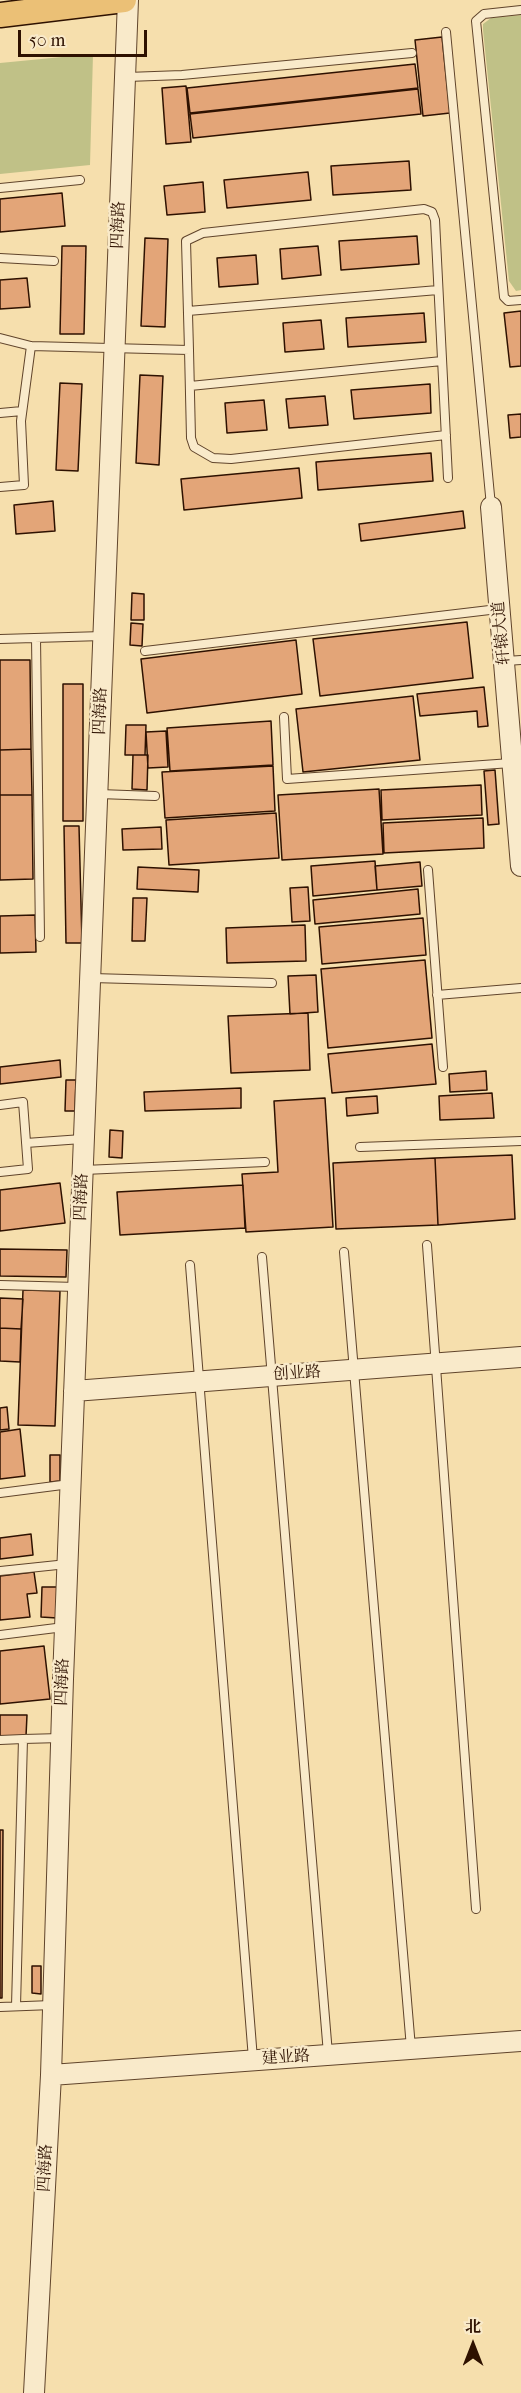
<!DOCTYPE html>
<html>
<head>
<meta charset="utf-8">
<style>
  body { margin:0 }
  #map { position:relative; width:521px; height:2393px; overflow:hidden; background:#f6dfad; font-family:"IM FELL French Canon","Noto Serif SC",serif }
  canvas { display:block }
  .north { position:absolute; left:443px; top:2315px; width:60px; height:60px; -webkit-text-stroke:4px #f9eaca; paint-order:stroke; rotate:0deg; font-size:16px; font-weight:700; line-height:24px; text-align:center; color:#2e1100 }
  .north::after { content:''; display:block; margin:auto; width:21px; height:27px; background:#2e1100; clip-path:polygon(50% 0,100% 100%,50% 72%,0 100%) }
  .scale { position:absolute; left:18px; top:30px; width:129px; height:27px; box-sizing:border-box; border:3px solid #2e1100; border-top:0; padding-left:8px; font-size:18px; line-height:21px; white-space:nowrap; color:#2e1100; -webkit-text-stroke:4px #f9eaca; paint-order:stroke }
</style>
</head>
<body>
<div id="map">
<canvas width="521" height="2393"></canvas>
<div class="north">北</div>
<div class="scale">50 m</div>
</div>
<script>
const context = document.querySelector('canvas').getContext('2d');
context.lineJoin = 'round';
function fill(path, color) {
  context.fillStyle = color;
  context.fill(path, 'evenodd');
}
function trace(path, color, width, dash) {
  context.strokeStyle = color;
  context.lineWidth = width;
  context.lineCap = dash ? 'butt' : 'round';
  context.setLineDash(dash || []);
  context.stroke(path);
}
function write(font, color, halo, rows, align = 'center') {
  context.font = font + ' "IM FELL French Canon","Noto Serif SC",serif';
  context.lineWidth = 5;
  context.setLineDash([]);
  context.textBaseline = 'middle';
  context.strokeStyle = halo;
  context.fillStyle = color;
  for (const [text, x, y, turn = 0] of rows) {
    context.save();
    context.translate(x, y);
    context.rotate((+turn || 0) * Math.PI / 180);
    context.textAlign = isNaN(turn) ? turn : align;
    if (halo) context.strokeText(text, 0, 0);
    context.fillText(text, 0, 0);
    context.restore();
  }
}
fill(new Path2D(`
  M521,15V290L516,291L509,281L483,30V24L491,18Z
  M93,54L90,165L0,174V63Z`), '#c0c187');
const building = new Path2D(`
  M442,37L450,113L423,116L415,40Z
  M415,64L418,88L190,113L187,88Z
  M186,86L191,142L166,144L162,88Z
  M418,89L421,114L193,138L190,114Z
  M409,161L411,190L333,195L331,166Z
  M308,172L311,200L227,208L224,180Z
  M203,182L205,212L167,215L164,186Z
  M62,193L65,226L0,232V199Z
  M417,236L419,264L341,270L339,241Z
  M145,238L168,239L165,327L141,326Z
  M62,246H86L84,334H60Z
  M318,246L321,275L282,279L280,249Z
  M256,255L258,284L219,287L217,258Z
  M27,278L30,307L0,309V280Z
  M521,311V366L510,367L504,313Z
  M424,313L426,342L348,347L346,318Z
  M321,320L324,349L285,352L283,323Z
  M140,375L163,376L159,465L136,463Z
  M60,383L82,384L78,471L56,470Z
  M430,384L431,413L354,419L351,390Z
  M325,396L328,425L289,428L286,399Z
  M264,400L267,430L227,433L225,403Z
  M521,414V437L510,438L508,415Z
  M431,453L433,481L318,490L316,462Z
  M299,468L302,498L184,510L181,479Z
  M53,501L55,531L16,534L14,505Z
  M463,511L465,528L361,541L359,524Z
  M132,593L144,594V620H131Z
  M467,622L473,678L320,696L313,639Z
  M131,623L143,624L142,646L130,645Z
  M296,640L302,694L147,713L141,659Z
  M0,660H30L31,749L0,750Z
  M63,684H83V821H63Z
  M484,687L488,726L478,727L477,711L420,716L417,694Z
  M413,696L420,760L303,772L296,709Z
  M271,721L273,765L170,771L167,728Z
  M126,725H146L145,755H125Z
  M166,731L168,767L148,768L146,732Z
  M31,749L32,795H0V750Z
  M133,755H148L147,790L132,789Z
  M273,766L275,811L165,818L162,772Z
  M495,770L499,824L488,825L484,771Z
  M481,785L482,815L382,820L381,790Z
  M379,789L383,854L282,860L278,795Z
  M0,795H32L33,879L0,880Z
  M276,813L279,858L169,865L166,820Z
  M483,818L484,848L384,853L383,823Z
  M64,826H79L82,943H66Z
  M161,827L162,849L123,850L122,829Z
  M375,861L377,890L313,896L311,866Z
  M420,862L422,886L377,890L375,866Z
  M138,867L199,870L198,892L137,889Z
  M308,887L310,921L292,922L290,888Z
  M418,889L420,914L315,924L313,900Z
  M133,898H147L145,941H132Z
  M35,915L36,952L0,953V916Z
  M423,918L426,955L322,964L319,927Z
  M305,925L306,961L227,963L226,928Z
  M425,960L432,1038L328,1048L321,969Z
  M316,975L318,1012L290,1014L288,976Z
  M308,1013L310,1070L231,1073L228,1016Z
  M432,1044L436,1084L332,1093L328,1054Z
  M60,1060L61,1077L0,1084V1067Z
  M486,1071L487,1090L450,1092L449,1074Z
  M66,1080H76L75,1111H65Z
  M241,1088V1108L145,1111L144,1092Z
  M492,1093L494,1118L440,1120L439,1096Z
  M377,1096L378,1113L347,1116L346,1098Z
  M325,1098L333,1227L246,1232L242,1174L278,1172L274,1101Z
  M110,1130L123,1131L122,1158L109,1157Z
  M512,1155L515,1219L438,1225L435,1158Z
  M435,1158L438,1225L336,1229L333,1163Z
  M60,1183L65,1223L0,1231V1190Z
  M243,1185L245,1228L120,1235L117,1192Z
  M0,1249L67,1250L66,1277L0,1276Z
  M23,1290L60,1291L55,1426L18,1425Z
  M0,1298L23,1299L21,1329L0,1328Z
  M0,1328L21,1329L20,1362L0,1361Z
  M7,1407L9,1429L0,1430V1408Z
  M20,1429L25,1476L0,1479V1432Z
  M50,1455H60V1481L50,1482Z
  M31,1534L33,1555L0,1559V1538Z
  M34,1572L37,1593L27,1594L30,1617L0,1620V1576Z
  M42,1587H58L57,1618L41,1617Z
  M44,1646L50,1699L0,1704V1651Z
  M0,1715H27L26,1736H0Z
  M0,1830H3L2,1998H0Z
  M32,1966H41V1994L32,1993Z`);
fill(building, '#e3a578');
trace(building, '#2e1100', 1.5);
const service = new Path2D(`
  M521,10L484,14L476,21L504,297L508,301L521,300
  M446,32L491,506
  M127,77L182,75L412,53
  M0,188L80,180
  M0,258L54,261
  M188,311L438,290
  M0,338L31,346L189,350L186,241L203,233L424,209L432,212L435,220L448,478
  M189,350L191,438L194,447L213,458L231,459L446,435
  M190,386L442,361
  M0,413L22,411
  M0,487L24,485L21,421L31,346
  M36,638L40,937
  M0,639L103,636
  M145,651L498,609
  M506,661L521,660
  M284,717L287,779L511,763
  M99,794L155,796
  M428,870L443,1067
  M92,978L272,983
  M437,995L521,988
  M0,1105L23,1102L28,1169L0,1172
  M26,1143L82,1139
  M360,1147L521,1141
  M84,1170L265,1162
  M427,1245L476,1909
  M344,1252L411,2048
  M262,1257L328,2054
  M190,1265L253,2059
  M0,1285L77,1287
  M0,1493L70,1484
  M0,1571L67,1564
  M0,1635L64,1627
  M23,1739L61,1738
  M0,1740L23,1739L16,2006
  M0,2007L52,2005`);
const tertiary = new Path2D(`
  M491,507L521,866
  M74,1391L521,1357
  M51,2075L521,2041
  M34,2393L51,2075L63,1679L128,0`);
const primary = new Path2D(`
  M0,15L124,0`);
trace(service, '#60442b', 10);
trace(tertiary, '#60442b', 22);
trace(primary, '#2e1100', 27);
trace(service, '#f9eaca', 8);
trace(tertiary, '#f9eaca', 20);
trace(primary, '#ebc076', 24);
write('16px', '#2e1100', '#f9eaca', [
  ["四海路",119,225,-88],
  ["轩辕大道",502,633,-95],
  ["四海路",101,711,-88],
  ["四海路",82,1197,-88],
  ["创业路",297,1374,-4],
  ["四海路",63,1682,-88],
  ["建业路",286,2058,-4],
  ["四海路",46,2168,-87]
]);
</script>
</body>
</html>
